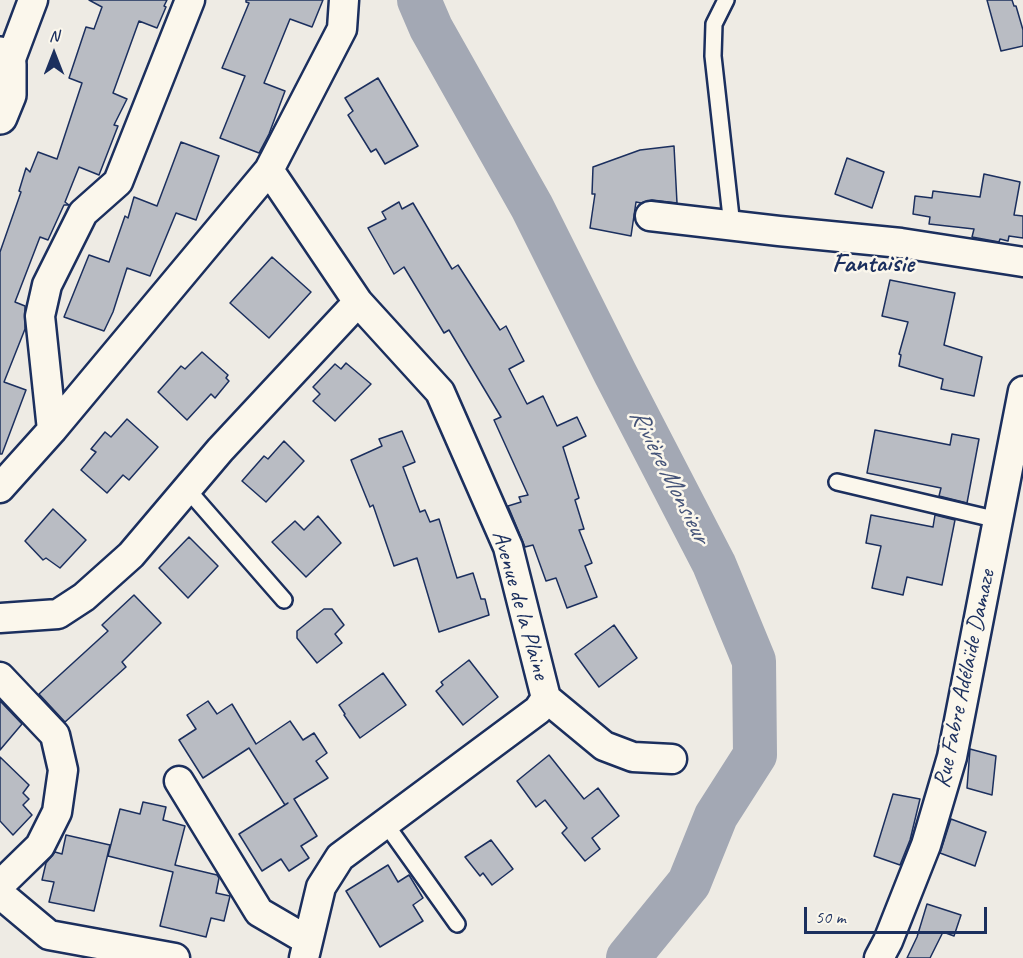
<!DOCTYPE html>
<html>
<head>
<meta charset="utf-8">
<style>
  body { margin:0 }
  #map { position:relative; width:1023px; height:958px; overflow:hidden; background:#eeebe4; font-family:Caveat,sans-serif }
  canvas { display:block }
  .north { position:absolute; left:24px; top:24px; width:60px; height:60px; -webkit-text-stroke:4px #fbf7ec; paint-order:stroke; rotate:0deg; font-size:16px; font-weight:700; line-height:24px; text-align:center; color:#1b2f5e }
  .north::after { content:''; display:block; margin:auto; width:21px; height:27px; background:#1b2f5e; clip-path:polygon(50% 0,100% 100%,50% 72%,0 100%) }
  .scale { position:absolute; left:804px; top:907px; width:183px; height:27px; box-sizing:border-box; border:3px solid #1b2f5e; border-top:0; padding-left:8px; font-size:18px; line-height:21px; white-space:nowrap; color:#1b2f5e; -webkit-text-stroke:4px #fbf7ec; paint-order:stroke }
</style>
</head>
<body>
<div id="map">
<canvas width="1023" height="958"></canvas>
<div class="north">N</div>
<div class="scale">50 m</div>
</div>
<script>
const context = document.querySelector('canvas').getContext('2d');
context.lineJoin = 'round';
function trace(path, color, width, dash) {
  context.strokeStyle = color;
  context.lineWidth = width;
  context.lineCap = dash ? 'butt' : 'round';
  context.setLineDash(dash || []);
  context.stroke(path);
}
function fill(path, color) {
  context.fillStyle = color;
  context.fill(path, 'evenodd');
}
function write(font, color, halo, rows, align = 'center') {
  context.font = font + ' Caveat,sans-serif';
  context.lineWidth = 5;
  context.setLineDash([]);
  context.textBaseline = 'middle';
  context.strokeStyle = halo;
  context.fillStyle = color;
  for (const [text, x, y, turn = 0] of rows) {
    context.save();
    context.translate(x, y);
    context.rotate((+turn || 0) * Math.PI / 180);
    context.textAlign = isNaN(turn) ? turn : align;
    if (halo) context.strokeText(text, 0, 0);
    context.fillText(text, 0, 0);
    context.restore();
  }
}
trace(new Path2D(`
  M419,0L431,28L532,207L615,373L714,564L754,661L755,755L716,816L689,883L628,958`), '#a3a8b4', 44);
const building = new Path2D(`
  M89,0H167L164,6L166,7L157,28L139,21L113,93L127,99L114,125L118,126L99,175L79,167L65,202L69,205H64L63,207L48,240L40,237L15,302L25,306V329L4,382L26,390L2,454H0V252L21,192L19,191L26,168L30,172L38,152L57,159L82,83L69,78L86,27L94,29L102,7Z
  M246,0H323L312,27L290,19L264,83L285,91L269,134L259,153L220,138L245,76L222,68L249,3L246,2Z
  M987,0H1012L1014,6H1016L1023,30V46L1001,51Z
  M378,78L418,146L385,164L376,149L371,152L348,115L353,111L345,98Z
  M181,142L219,156L196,220L176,213L150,276L127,268L113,312L104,331L64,317L89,255L109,262L125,216L128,218L134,197L157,206Z
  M674,146L677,203L652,200L641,203L636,202L631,236L590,228L595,194H592L593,167L640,150Z
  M847,158L884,172L872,208L835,194Z
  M984,174L1020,182L1014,215L1023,216V238L1009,236L1008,241L1000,239L999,242L972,237L974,229L929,224L930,217L913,214L915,196L932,198L933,191L980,197Z
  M399,202L402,209L413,203L452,269L458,265L500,330L506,326L524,361L509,369L527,404L543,396L557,426L577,417L586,436L563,447L579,498L575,500L584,529L579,530L592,563L585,566L597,597L567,608L556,578L546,581L533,545L525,547L508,506L521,502L519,497L528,495L494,420L501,417L449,330L444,333L404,267L394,274L368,228L386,219L382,212Z
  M272,257L311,292L269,338L230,303Z
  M890,280L955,293L944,345L982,357L974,396L941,389L943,379L899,366L901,355L899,354L908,322L882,316Z
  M202,352L228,375L226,378L229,381L215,398L211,394L187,420L158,392L181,366L185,369Z
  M346,363L371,384L335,421L313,401L320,394L313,387L335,364L341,369Z
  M127,419L158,447L129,480L123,475L107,493L81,470L96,452L91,449L105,432L111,437Z
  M875,430L950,445L952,434L979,439L967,503L939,496L941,488L867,473Z
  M402,431L415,462L403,467L420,512L425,510L430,522L439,519L457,578L473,573L481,599H485L489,615L439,632L417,558L394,566L373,505L370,507L351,460L382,446L379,439Z
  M284,441L304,461L266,502L242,481L264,456L268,459Z
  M53,509L86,540L60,568L46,558L43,560L25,541Z
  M871,515L933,527L935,515L955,520L942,585L907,577L903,595L872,588L881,546L866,543Z
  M318,516L341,543L306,577L272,542L295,521L304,530Z
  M189,537L218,566L188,598L159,568Z
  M134,595L161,623L122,662L126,667L65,722L39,694L108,631L102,625Z
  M324,609H332L344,625L335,634L342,643L317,663L297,638V631Z
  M614,625L637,658L599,687L575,654Z
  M469,660L498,697L463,725L436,691L443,685L441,682Z
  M383,673L406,705L360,738L344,715L345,714L339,705Z
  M0,701L22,724L0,750Z
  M208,701L217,714L232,704L256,744L290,721L303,740L314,733L327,753L316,761L328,778L294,799L317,836L301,846L309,858L289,871L281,859L262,871L239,834L288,803L285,805L249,748L203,778L179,740L196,729L187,715Z
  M970,749L996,756L992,795L967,788Z
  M549,755L584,799L598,788L619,816L592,838L600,849L585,861L562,833L567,828L545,800L536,807L517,781Z
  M0,757L29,785L23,793L29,799L23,805L32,815L13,835L0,821Z
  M893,794L920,799L910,840L900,865L874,856Z
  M143,802L166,807L163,820L185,826L175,865L217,875L219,878L216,893L230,896L224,921L211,918L206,937L160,926L173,872L108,856L120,809L140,814Z
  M951,819L986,832L975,866L940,853Z
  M66,835L110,845L94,911L49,902L54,882L42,880L46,863L55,852L62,854Z
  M491,840L513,869L492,885L483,873L480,876L465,857Z
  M388,865L398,882L409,875L423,898L413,905L423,921L380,947L346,891Z
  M927,904L961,915L954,936L943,932L930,958H907L917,937Z`);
fill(building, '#b9bcc3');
trace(building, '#1b2f5e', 1.5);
const lane = new Path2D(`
  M726,0L714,24L713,56L732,226
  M837,482L998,520
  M187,489L284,600
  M385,823L457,924`);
const street = new Path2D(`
  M9,64L33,0
  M269,170L358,302L440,392L508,547L546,698L604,746L633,757L672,759
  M650,216L779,231L901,243L1023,262
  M52,430L40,316L47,285L83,213L118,182L190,0
  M0,488L52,430L269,170L342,29L344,0
  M0,618L58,614L84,597L131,555L220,450L358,302
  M0,677L55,735L63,770L57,812L40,846L0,885
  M179,781L259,912L307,940
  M0,894L49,935L175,958
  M304,958L321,887L340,857L538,710L546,698
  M879,958L888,941L926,845L952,757L1023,391`);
const secondary = new Path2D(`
  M0,54L9,64V95L0,117`);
trace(lane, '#1b2f5e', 20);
trace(street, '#1b2f5e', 33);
trace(secondary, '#1b2f5e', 38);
trace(lane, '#fbf7ec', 15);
trace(street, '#fbf7ec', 28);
trace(secondary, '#fbf7ec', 33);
write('24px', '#1b2f5e', '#fbf7ec', [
  ["Avenue de la Plaine",520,605,74],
  ["Rue Fabre Adélaïde Damaze",965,679,-78]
]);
write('bold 26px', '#1b2f5e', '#fbf7ec', [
  ["Fantaisie",873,264]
]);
write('italic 26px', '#445378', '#fbf7ec', [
  ["Rivière Monsieur",669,476,63]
]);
</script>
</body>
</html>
